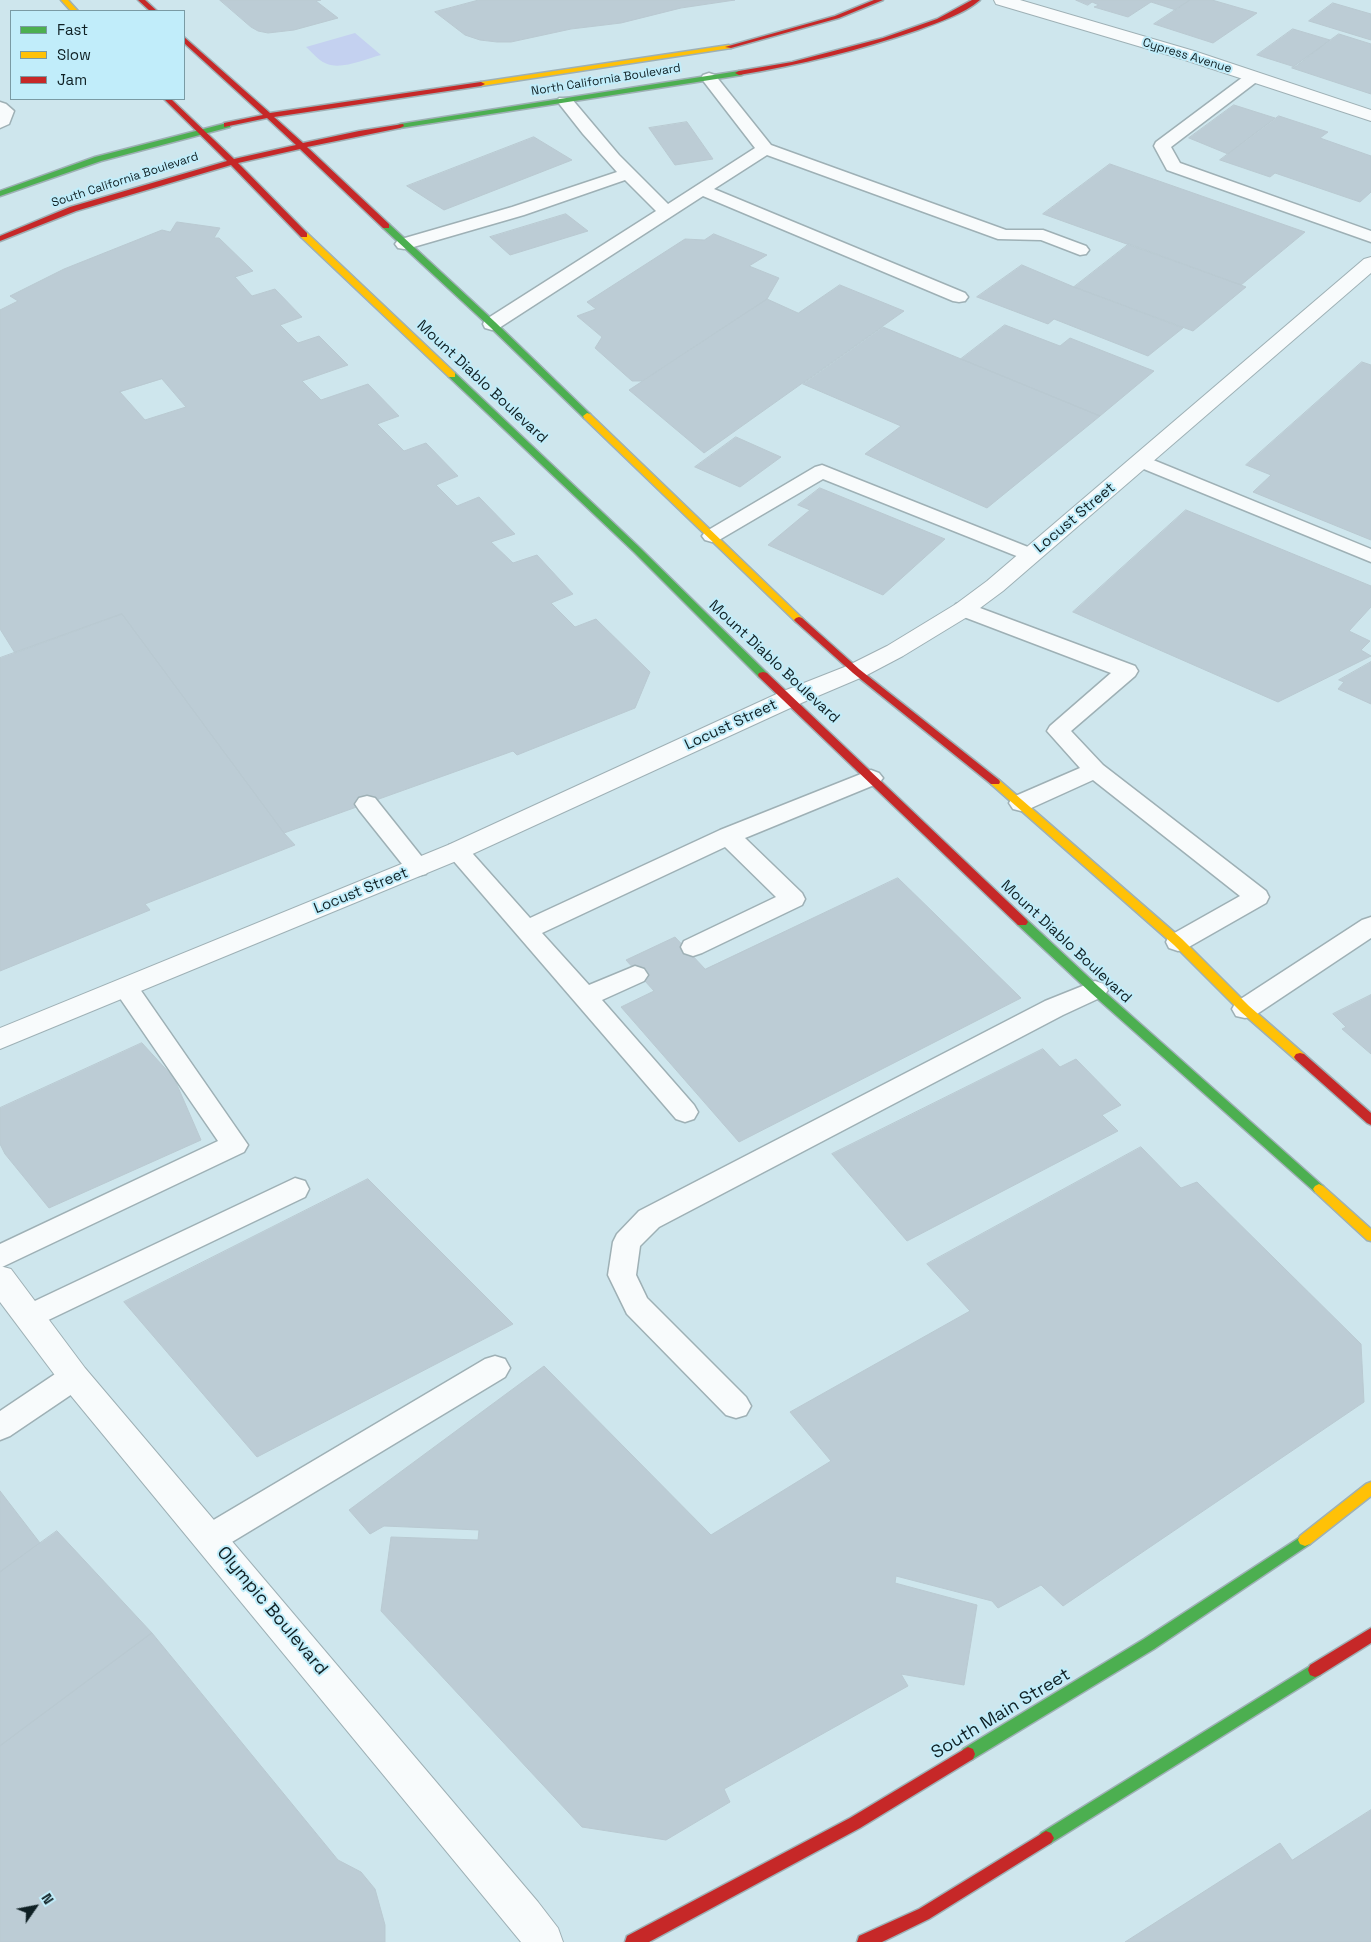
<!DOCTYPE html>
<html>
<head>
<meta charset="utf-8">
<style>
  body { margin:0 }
  #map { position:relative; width:1371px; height:1942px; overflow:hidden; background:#cee6ed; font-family:"Space Grotesk",sans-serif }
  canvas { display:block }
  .legend { position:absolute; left:10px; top:10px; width:175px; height:90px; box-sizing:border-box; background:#c1edfa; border:1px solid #7a9ba4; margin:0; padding:6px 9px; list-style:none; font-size:15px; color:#0f2024 }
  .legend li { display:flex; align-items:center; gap:10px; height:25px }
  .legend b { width:25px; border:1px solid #7a9ba4 }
  .north { position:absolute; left:10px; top:1882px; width:50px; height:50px; -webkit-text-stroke:4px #c1edfa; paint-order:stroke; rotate:57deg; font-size:14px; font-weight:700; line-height:20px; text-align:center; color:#0f2024 }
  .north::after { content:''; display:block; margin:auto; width:18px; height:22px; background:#0f2024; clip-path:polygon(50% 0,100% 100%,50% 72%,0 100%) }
</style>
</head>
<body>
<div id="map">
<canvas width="1371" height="1942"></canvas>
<ul class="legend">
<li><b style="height:6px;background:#4caf50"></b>Fast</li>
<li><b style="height:6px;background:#ffc107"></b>Slow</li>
<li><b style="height:6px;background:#c62828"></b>Jam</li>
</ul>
<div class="north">N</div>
</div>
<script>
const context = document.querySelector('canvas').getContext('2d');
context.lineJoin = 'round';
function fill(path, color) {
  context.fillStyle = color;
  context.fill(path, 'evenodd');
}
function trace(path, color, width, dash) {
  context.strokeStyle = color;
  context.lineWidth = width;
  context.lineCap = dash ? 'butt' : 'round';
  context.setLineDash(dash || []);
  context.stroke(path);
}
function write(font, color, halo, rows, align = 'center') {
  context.font = font + ' "Space Grotesk",sans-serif';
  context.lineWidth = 4;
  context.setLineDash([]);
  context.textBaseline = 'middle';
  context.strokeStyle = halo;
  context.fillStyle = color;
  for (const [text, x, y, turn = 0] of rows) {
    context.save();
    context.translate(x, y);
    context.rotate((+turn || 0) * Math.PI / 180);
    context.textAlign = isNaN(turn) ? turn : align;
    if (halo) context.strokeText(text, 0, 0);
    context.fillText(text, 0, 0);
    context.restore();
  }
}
fill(new Path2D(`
  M355,33L381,55C365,59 340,71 325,63C318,60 312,52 306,47Z`), '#c4d1f0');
const building = new Path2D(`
  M220,0H321L316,1L338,18L294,30L268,33L258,31L251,27Z
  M479,0H735L681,8L621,23L571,29L511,42H497L480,40L465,35L435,12Z
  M1076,0H1190L1176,10L1151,2L1128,17L1094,7L1099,5L1092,2L1088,5Z
  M1190,0H1212L1257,13L1213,43L1154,24Z
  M1333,3L1371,14V40L1309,21Z
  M1293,29L1330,40L1295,67L1257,55Z
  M1339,34L1371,44V94L1292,68Z
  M1234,105L1275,118L1228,154L1189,138Z
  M1279,116L1328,132L1320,138L1371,156V192L1360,202L1275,173L1270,177L1220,160Z
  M687,122L713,159L675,165L649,128Z
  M534,137L572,160L444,210L407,186Z
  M1110,164L1305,232L1241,285L1043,214Z
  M566,214L588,231L510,255L490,237Z
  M177,222L220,228L214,238H219L253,271L235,277L252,296L275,289L302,317L280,325L298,343L319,336L348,365L302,381L321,400L368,384L399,416L377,424L404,451L426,443L458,476L436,485L457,506L479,497L515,534L491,542L513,563L537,555L573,594L551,603L575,627L596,619L650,672L635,708L517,755L513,751L284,833L122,614L15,653L0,629V310L18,301L10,296L64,269L162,230L170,232ZM162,379L186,407L145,420L120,392Z
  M714,234L767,255L749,266L779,278L767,299L642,381H632L595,348L602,337L577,316L596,309L587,302L685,239L704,240Z
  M1129,244L1241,285L1246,287L1193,331L1074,287Z
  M1022,265L1074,287L1183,328L1148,356L1054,319L1048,324L977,297Z
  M840,285L904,311L704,453L629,390L767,299L798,313Z
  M1005,325L1060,346L1070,338L1154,371L1100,416L961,359Z
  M883,327L961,359L1100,416L987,508L865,454L901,426L803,384Z
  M1362,362L1371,365V540L1253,492L1271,475L1246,465Z
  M736,437L781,457L740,487L695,467Z
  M820,488L945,539L883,595L768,545L810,510L798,505Z
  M1186,510L1371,586V607L1349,631L1370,641L1361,650L1371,656L1278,702L1073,612Z
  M122,614L284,833L295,845L145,904L150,910L0,971V658Z
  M1371,662V704L1338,689L1344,682L1339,680Z
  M898,878L1021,998L739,1142L621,1007L654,991L626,960L675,937L705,969Z
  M1371,995V1054L1342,1029L1346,1027L1333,1014Z
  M142,1043L174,1078L201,1140L49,1208L5,1154L0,1144V1108Z
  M1043,1049L1060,1067L1076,1059L1121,1105L1102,1115L1118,1131L907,1241L832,1154Z
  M1141,1147L1181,1188L1197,1182L1361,1344L1364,1402L1063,1606L1041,1585L998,1608L992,1601L896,1576L895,1583L977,1605L964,1685L901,1674L908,1686L724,1789L730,1802L666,1840L582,1827L381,1611L391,1537L478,1540L479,1530L384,1526L370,1534L349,1510L544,1366L711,1535L831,1461L790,1412L970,1311L927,1264Z
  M368,1179L513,1324L257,1457L124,1302Z
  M0,1491L40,1543L0,1572Z
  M57,1531L152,1633L0,1746V1572Z
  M152,1633L338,1860L361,1872L375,1889L385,1925V1942H0V1746Z
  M1371,1810V1942H1125L1280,1843L1292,1860Z`);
fill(building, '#bcccd5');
trace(building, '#b9c9d1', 1);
const lane = new Path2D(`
  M1253,72L1259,74L1261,77L1259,80L1171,147L1180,163L1371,231V242L1167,170L1154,146L1156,142L1247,74Z
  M709,73L715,75L771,145L1006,230H1043L1086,246L1089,250L1086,254L1080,255L1041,240L998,239L767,155L714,189L965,293L968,297L965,301L959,302L953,301L703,196L499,328L492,330L485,328L483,324L485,320L656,211L625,180L524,215L410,248L404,249L398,248L395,244L398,240L512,207L617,172L583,134L557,101L559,98H571L619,155L668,204L755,148L701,78L703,75Z
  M0,102L6,104L14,111L9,124L0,128Z
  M1141,455L1371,549V562L1134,465L1131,461L1134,457Z
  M822,465L1038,551L1041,555L1038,559L1031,561L1024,559L823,479L719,540L712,542L705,540L702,536L705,532L815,467Z
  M964,602L1135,666L1138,671L1135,676L1071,731L1103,765L1266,891L1269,897L1266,903L1187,948L1178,951L1169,948L1166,942L1169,936L1240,896L1093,780L1029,809L1021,811L1013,809L1009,803L1013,797L1080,768L1047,731L1050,726L1111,673L956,614L953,609L956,604Z
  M871,770L879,773L883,778L879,783L745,838L802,893L805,899L802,905L702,953L693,956L684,953L681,947L684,941L776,897L725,847L542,933L589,985L635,966L644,969L648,975L644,981L602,1000L694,1105L698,1112L694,1119L685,1122L676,1119L445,851L449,845L457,843L465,845L530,918L720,830Z
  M367,796L375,798L426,862L430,868L426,874L418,876L410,874L359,810L355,804L359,798Z
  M1371,917V938L1254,1016L1245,1018L1236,1016L1232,1009L1236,1002L1362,920Z
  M126,979L135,982L248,1145L244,1152L0,1268V1244L218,1141L113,988L117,982Z
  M1095,981L1104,984L1108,990L1104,996L1063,1015L659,1227L640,1246L636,1275L647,1298L746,1397L751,1406L746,1415L736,1418L726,1415L627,1314L608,1275L613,1242L617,1234L639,1211L1045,1001Z
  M295,1178L305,1181L309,1189L305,1197L40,1324L30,1328L20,1324L16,1316L20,1308Z
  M495,1356L505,1359L510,1368L505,1377L222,1548L211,1552L200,1548L196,1538L200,1528L485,1359Z
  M74,1365L84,1368L89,1377L84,1386L10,1436L0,1440V1411L64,1368Z`);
const street = new Path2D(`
  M994,0H1020L1194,51L1371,110V121L1182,59L996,4Z
  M1371,257V273L1003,591L972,614L903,656L865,676L799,704L466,857L0,1049V1028L448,845L781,692L847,666L887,646L956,604L987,581L1364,259Z
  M0,1266L11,1269L85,1368L538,1902L558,1928L563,1942H521L63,1386L0,1302Z`);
const fast = new Path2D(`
  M739,71L743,73L742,75L400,128L396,126L400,124Z
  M227,123H230V127L101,161L0,196V191L95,157Z
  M383,224H389L495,322L590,414V418H584L489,326L383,228Z
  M452,372L455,373L640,548L767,673L768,675L767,677H759L634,552L449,377V373Z
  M1022,918L1026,919L1099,987L1323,1186L1325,1189L1323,1192H1315L1091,993L1018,925L1016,922L1018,919Z
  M1305,1534L1310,1536L1312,1540L1310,1544L1154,1649L973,1759L968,1761L963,1759L961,1754L963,1749L1144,1639Z
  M1315,1663L1320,1665L1322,1670L1320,1675L1051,1843L1046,1845L1041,1843L1038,1838L1041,1833Z`);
const slow = new Path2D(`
  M61,0H68L78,11H71Z
  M729,45L733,47L731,48L481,86L477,84L481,82Z
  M301,233H307L455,373V377H449L301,237Z
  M587,413L590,414L802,618L804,620L802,622H796L584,418L583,416Z
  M995,779L999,780L1182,939L1249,1006L1304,1054L1306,1057L1304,1060H1296L1241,1012L1174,945L991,784L990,782Z
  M1319,1184L1323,1186L1371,1229V1241L1367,1240L1315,1192L1313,1189L1315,1186Z
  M1371,1482V1496L1310,1544L1305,1546L1300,1544L1298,1540L1300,1536L1366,1484Z`);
const jam = new Path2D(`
  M138,0H145L157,11H150Z
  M874,0H883L839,18L731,48L725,47L835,16Z
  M972,0H980C964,14 939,22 918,30C860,50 800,65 739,75L735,73L739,71L792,62L883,38L937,19Z
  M184,37L270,113L481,82L485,84L481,86L274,117L303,143L359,131L403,124L404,126L400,128L307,147L389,224V228H383L300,149L238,163L307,233V237H301L231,165L76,211L0,241V236L70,207L227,161L164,99H171L234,159L296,145L267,118L224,127V123L263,115L184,43Z
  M799,617L802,618L859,669L999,780L1000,782L999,784H991L853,673L796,622L794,620L796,618Z
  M763,672L767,673L1026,919L1028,922L1026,925H1018L759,677L758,675L759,673Z
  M1300,1053L1304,1054L1371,1113V1125L1367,1123L1296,1060L1294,1057L1296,1054Z
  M1371,1628V1643L1320,1675L1315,1677L1310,1675L1308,1670L1310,1665Z
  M968,1747L973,1749L975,1754L973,1759L860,1828L649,1942H625L627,1936L850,1818Z
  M1046,1831L1051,1833L1054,1838L1051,1843L929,1919L882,1942H857L859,1936L919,1909Z`);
trace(lane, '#9eb0b5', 3);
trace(street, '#9eb0b5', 2);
trace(fast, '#9eb0b5', 3);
trace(slow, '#9eb0b5', 3);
trace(jam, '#9eb0b5', 3);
fill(lane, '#f8fbfc');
fill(street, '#f8fbfc');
fill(fast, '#4caf50');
fill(slow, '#ffc107');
fill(jam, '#c62828');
write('12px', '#0f2024', '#c1edfa', [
  ["Cypress Avenue",1187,56,17],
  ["North California Boulevard",606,80,-9],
  ["South California Boulevard",125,180,-18]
]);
write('15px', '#0f2024', '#c1edfa', [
  ["Mount Diablo Boulevard",482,382,43],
  ["Locust Street",1075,518,-40],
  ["Mount Diablo Boulevard",774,662,43],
  ["Locust Street",731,725,-25],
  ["Locust Street",361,891,-22],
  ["Mount Diablo Boulevard",1066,942,43]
]);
write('18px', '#0f2024', '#c1edfa', [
  ["Olympic Boulevard",272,1611,50],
  ["South Main Street",1001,1714,-31]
]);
</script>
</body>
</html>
